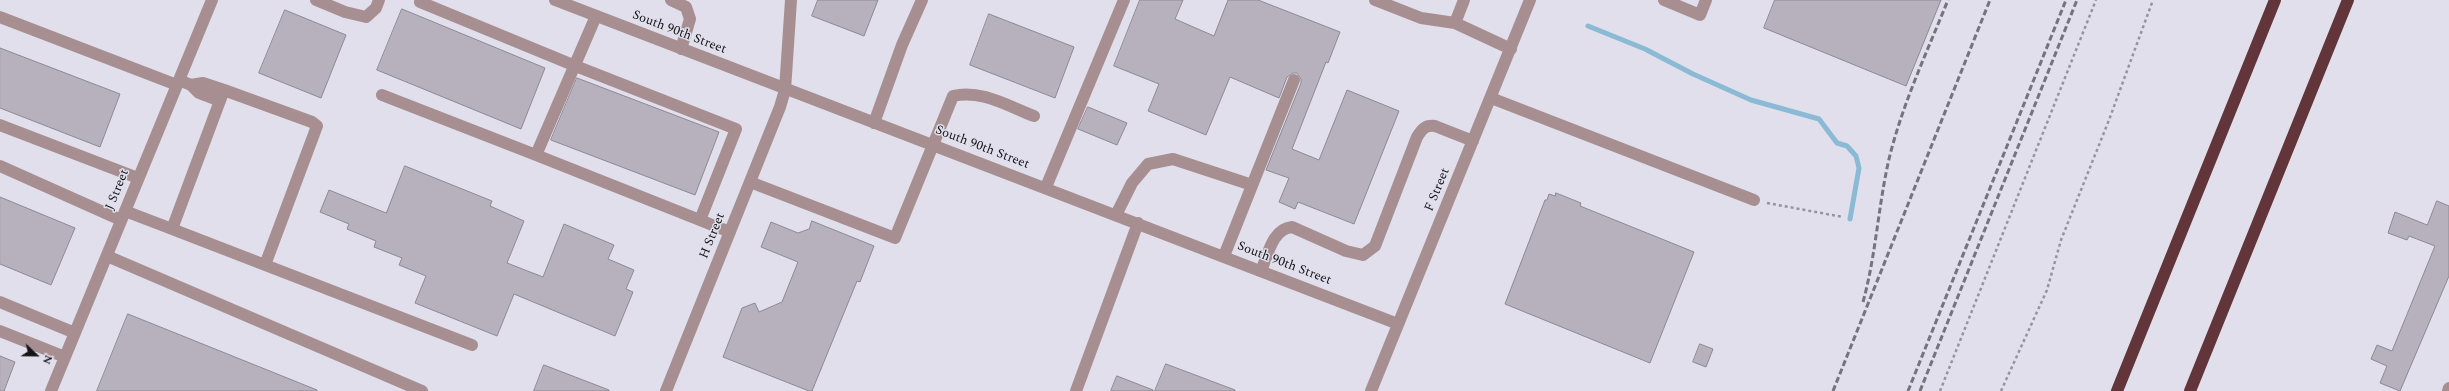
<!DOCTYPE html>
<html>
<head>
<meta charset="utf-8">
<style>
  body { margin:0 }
  #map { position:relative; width:2449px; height:391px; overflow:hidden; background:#e0dfeb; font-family:Spectral,serif }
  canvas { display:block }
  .north { position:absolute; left:16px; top:335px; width:40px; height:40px; -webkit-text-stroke:3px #e0dfeb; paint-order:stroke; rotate:112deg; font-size:11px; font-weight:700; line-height:16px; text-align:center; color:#151419 }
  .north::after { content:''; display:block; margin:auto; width:14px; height:18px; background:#151419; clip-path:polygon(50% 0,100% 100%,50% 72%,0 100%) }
</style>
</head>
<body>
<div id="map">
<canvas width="2449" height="391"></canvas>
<div class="north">N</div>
</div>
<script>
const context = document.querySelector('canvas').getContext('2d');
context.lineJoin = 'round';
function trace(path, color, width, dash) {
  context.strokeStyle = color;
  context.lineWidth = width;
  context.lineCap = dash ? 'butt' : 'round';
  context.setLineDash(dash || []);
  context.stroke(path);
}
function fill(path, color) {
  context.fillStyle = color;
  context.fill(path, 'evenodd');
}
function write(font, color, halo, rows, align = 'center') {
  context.font = font + ' Spectral,serif';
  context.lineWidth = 3;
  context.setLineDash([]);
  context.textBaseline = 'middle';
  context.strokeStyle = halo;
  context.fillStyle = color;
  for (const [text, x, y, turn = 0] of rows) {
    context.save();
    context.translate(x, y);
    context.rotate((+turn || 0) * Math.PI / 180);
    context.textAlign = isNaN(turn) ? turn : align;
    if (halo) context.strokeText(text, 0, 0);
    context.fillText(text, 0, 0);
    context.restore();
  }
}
trace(new Path2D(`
  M1588,26L1645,49L1693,74L1751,100L1819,119L1837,143L1847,146L1856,156L1859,168L1850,219`), '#8abad4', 5);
const building = new Path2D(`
  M818,0H878L864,36L812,16Z
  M1140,0H1183L1175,19L1214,36L1228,0H1258L1340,32L1328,63L1326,62L1292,149L1319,160L1347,90L1399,111L1354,224L1298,202L1295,209L1279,202L1289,178L1266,170L1301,83V79L1297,73H1293L1287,77L1279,98L1230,77L1206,135L1148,111L1159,84L1114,66Z
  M1775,0H1941L1906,86L1764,28Z
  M402,9L545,68L521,129L377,70Z
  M285,10L346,35L321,98L259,73Z
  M989,14L1074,47L1055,98L970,65Z
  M0,48L120,94L100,147L0,108Z
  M577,78L719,132L695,195L551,140Z
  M1088,107L1127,123L1117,145L1078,129Z
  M405,166L492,201L490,206L524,221L507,263L543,277L564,224L614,245L608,259L634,270L626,289L633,292L615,336L514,294L497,336L415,303L426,276L399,265L402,258L374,247L376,241L347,229L349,224L320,212L329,190L386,213Z
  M1556,193L1581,203L1580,206L1694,252L1650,363L1505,304L1545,200H1547L1549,194L1555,196Z
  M0,197L75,228L51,285L0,264Z
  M2437,201L2449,206V276L2400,391L2380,383L2387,366L2371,359L2377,345L2392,351L2435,246L2409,236L2407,240L2388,233L2395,212L2427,225Z
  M812,221L874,246L860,282L857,281L812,391H809L723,357L742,308L755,303L759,312L782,302L798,262L761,247L771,222L798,233L809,229Z
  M128,314L317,390V391H97Z
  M1700,344L1713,349L1706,367L1693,362Z
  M0,356L15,362L4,391H0Z
  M1166,364L1235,390V391H1155Z
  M544,365L609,390V391H534Z
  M1117,376L1153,390V391H1111Z`);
fill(building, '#b6b1bd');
trace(building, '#8d8994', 1);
trace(new Path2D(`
  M1767,203L1843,217
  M1940,391L2096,0
  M2001,391L2047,290L2061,240L2109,120L2153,0`), '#95949d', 2.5, [3, 3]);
trace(new Path2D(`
  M316,0L345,12L366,17L376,8L379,0
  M421,0L420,2L573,65L736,129L700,220
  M555,0L1398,324
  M671,0L686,7L690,19L681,49
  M1375,0L1421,18L1455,23
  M1464,0L1455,23L1511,49
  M1664,0L1700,15L1706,0
  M596,16L536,155L730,232
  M0,17L177,85
  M179,80L191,85L203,83L224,90
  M191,85L199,93L220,101
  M382,95L536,155
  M1491,98L1754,200
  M874,123L902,45L922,0
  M0,125L138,178
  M0,166L121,220
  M750,182L895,238L953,96C980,89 1008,106 1034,116
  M1046,187L1124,0
  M125,211L172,229
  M1116,215L1132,183L1148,164L1173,159L1252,185
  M107,256L422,391
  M1224,256L1294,80
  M265,265L317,126L312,122L224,90L172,229L472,345
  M1261,271C1268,255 1272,229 1292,227L1346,251L1363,255L1375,246L1417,137C1422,129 1425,125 1435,126L1473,141
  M0,302L75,333
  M0,331L65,357
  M51,391L212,0
  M666,391L780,107L785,90L791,0
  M1076,391L1138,223
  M1371,391L1530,0
  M2448,391L2449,388`), '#a78f91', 12);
trace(new Path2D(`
  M2117,391L2275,0
  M2190,391L2348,0`), '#61353a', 12);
trace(new Path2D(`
  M1863,302C1876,255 1878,207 1889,159C1902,105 1927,52 1948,0
  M1833,391L1990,0
  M1908,391L2066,0
  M1920,391L2077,0`), '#75747c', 3, [6, 3]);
write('13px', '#151419', '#e0dfeb', [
  ["South 90th Street",679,33,21],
  ["South 90th Street",982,148,21],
  ["J Street",118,190,-68],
  ["F Street",1438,190,-68],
  ["H Street",713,236,-68],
  ["South 90th Street",1284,264,21]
]);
</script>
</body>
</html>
